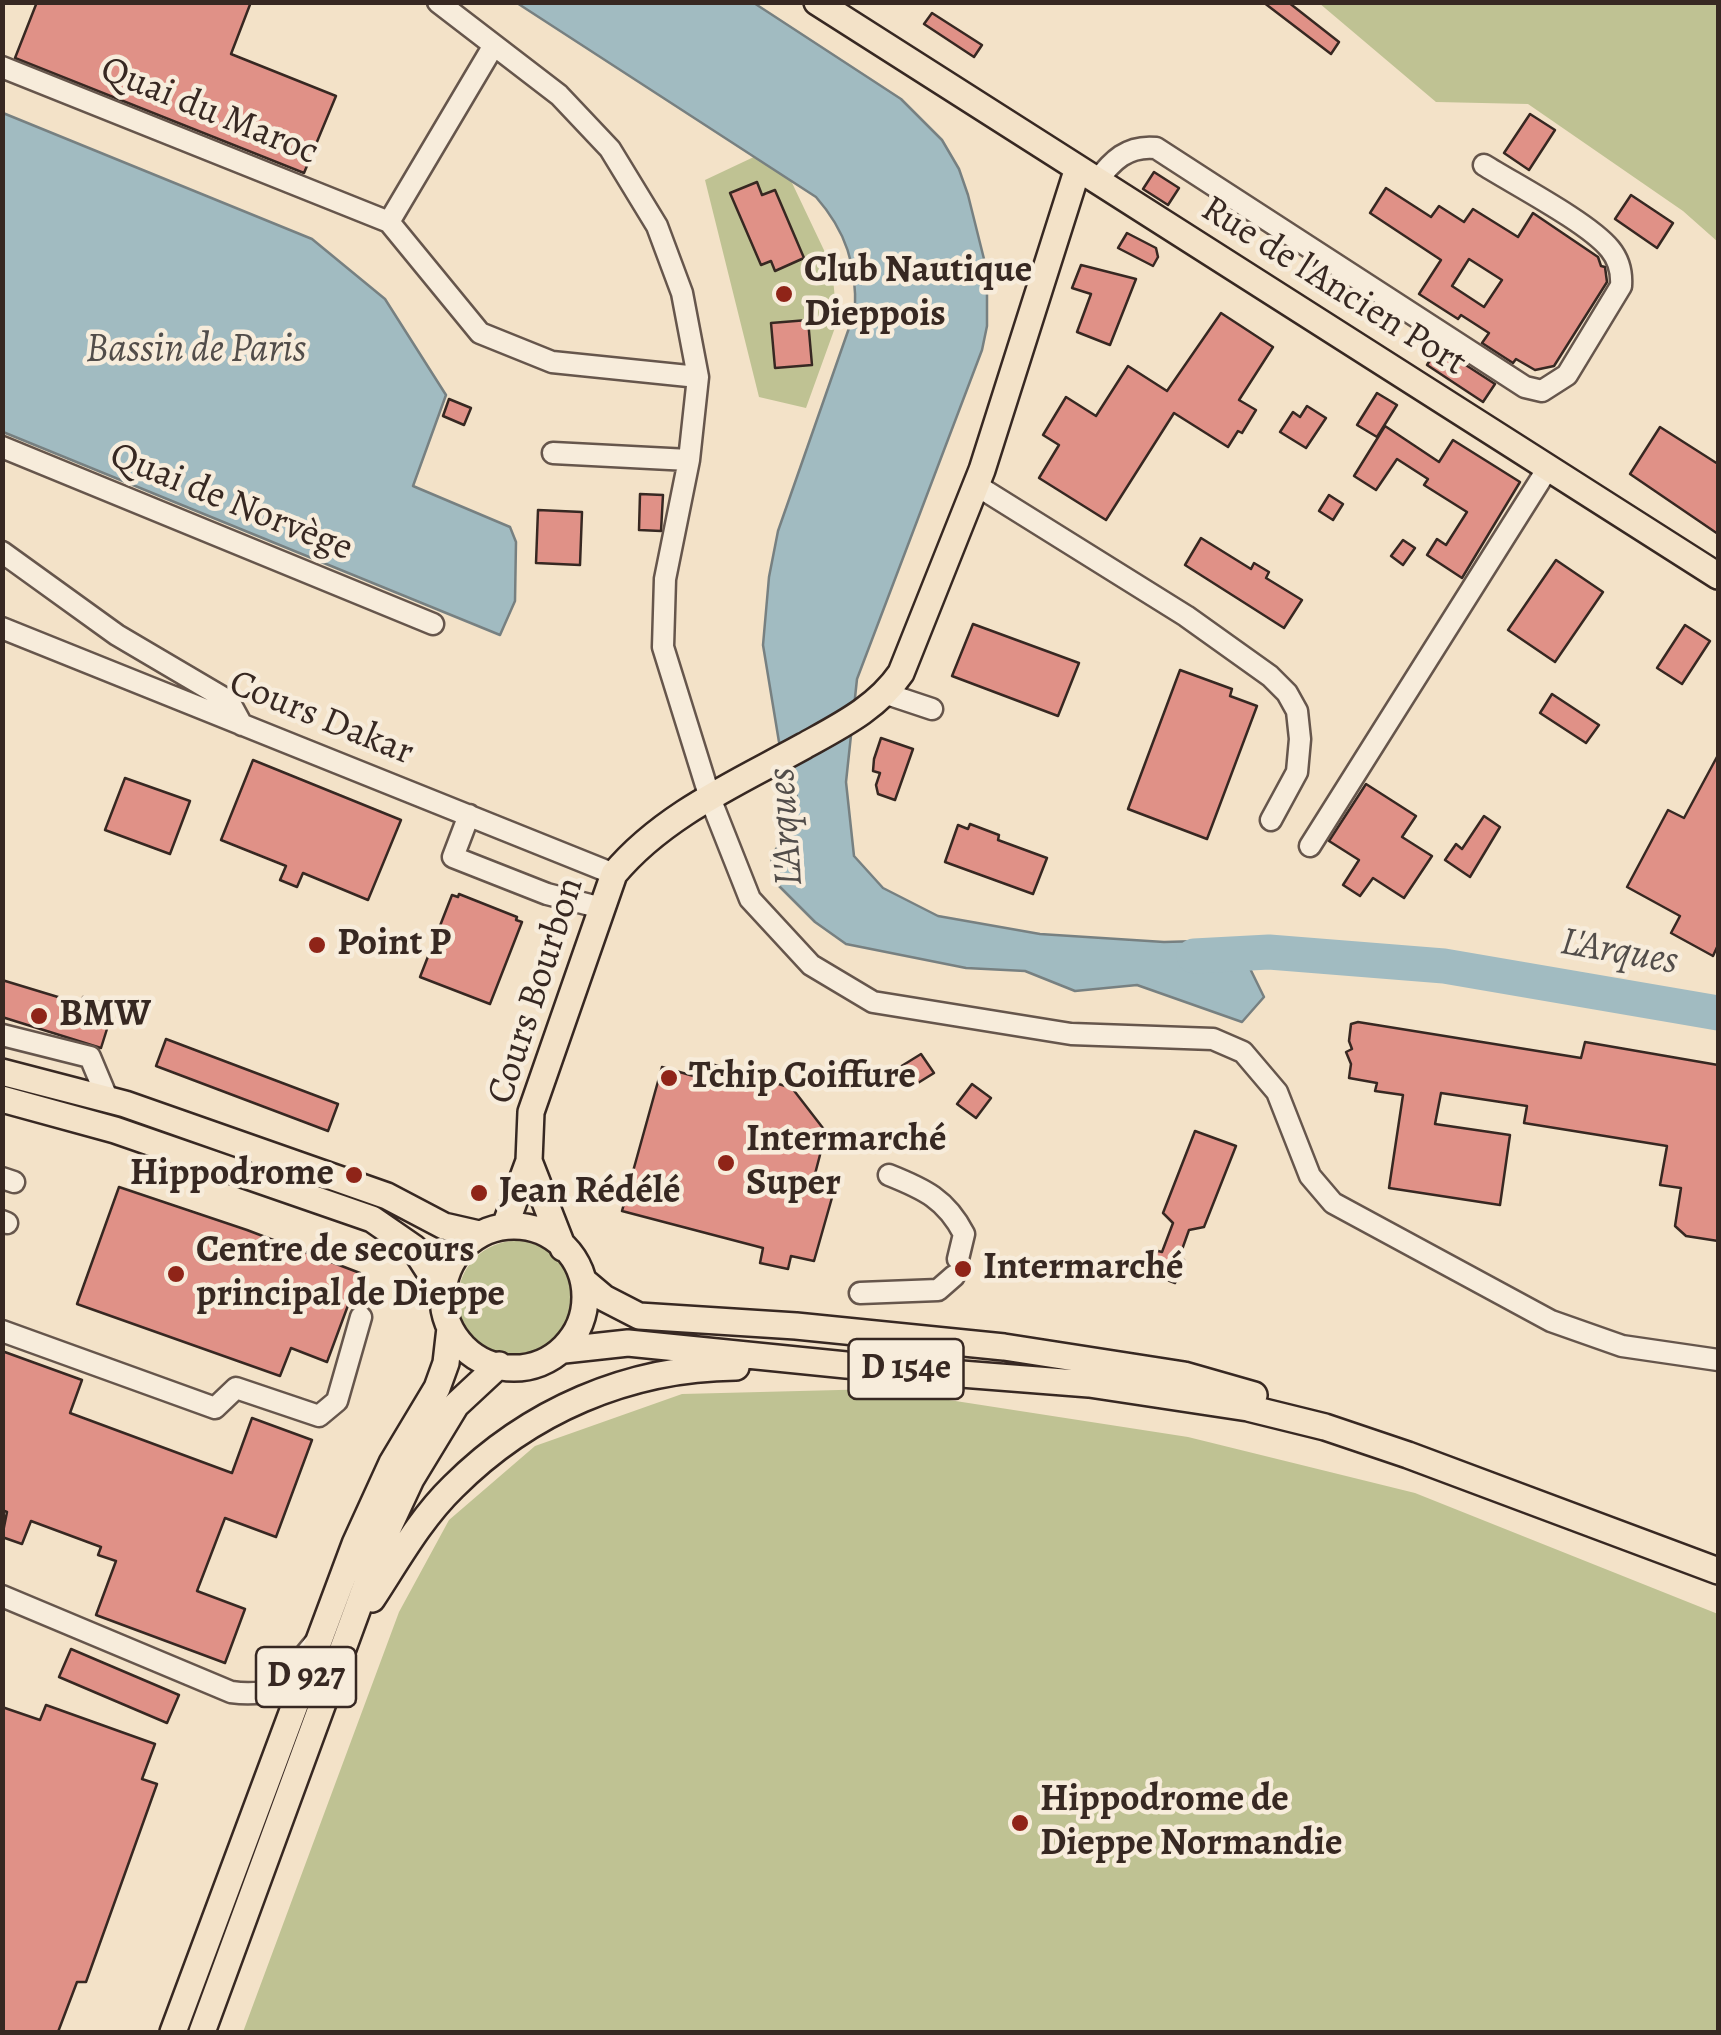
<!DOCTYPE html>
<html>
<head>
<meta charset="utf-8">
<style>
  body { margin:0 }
  #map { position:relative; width:1721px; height:2035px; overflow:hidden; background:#f3e2c8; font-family:Alegreya,serif }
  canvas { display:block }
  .frame { position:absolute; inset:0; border:5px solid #372822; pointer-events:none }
</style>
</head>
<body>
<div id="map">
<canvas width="1721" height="2035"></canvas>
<div class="frame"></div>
</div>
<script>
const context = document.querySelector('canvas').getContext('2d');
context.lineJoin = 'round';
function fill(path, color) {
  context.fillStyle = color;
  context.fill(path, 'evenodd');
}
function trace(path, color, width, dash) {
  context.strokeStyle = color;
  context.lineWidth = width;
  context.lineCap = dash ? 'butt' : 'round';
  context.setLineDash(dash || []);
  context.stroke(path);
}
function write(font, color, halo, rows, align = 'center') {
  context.font = font + ' Alegreya,serif';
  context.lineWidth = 9;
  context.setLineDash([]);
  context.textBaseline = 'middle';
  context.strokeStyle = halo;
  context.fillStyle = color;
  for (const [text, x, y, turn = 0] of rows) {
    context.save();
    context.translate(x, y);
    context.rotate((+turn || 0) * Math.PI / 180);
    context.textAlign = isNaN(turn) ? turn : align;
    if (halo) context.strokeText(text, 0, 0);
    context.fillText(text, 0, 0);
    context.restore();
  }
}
fill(new Path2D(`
  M1319,3H1718V242L1683,211L1528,104L1436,102Z
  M775,147L832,267L837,322L806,408L759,397L705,180Z
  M458 1299a58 58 0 1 1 116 0a58 58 0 1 1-116 0Z
  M878,1389L1188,1437L1415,1493L1718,1614V2032H243L399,1612L449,1520L535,1446L682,1394Z`), '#bfc293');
const water = new Path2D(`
  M517,3H754L901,99L942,140L959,169L968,195L984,259L987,287V326L982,350L857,679L846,782L854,856L883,888L938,916L1040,934L1164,942L1236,940L1264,997L1242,1022L1137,985L1075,991L1025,971L966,968L846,944L815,922L774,881L771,856L795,823L797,789L783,746L779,742L763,645L769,577L778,531L855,311C857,266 846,231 816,197Z
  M3,113L312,239L385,299L446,395L413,486L510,527L516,542L515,601L500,635L3,432Z`);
fill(water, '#a1bbc1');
trace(water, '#778081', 2.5);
trace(new Path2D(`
  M1194,956L1269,952L1444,966L1718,1013`), '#a1bbc1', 35);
const building = new Path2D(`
  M37,2H251L231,54L336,96L304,173L15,58Z
  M1263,2H1288L1339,42L1331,54Z
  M932,13L982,45L974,57L924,24Z
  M1530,114L1555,130L1529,170L1504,153Z
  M1154,172L1179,188L1168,205L1143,189Z
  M757,182L762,195L775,190L804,258L775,271L771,261L761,265L730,193Z
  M1386,188L1431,217L1439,206L1464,222L1473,209L1518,237L1533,213L1598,257L1601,266L1605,267L1607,282L1554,366L1535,370L1516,359L1513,363L1482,343L1489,333L1461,315L1458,319L1419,294L1441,260L1370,213ZM1469,259L1502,280L1484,307L1452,286Z
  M1631,195L1673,223L1657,248L1615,219Z
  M1127,233L1156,248L1158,257L1153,266L1118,248Z
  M1081,265L1136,279L1110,345L1077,332L1091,294L1072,288Z
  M1221,313L1273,347L1239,400L1256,410L1242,433L1238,431L1228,447L1174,413L1106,520L1039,478L1059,445L1043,435L1066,397L1096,416L1128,366L1167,391Z
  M808,320L812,365L775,368L771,323Z
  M1438,347L1495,384L1483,402L1427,365Z
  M1377,393L1397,405L1377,437L1357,425Z
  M449,399L471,408L464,425L443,416Z
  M1307,406L1326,418L1306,448L1280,432L1293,412L1300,417Z
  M1385,426L1439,462L1453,440L1520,482L1462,578L1427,555L1437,539L1446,545L1467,512L1424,485L1428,479L1397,459L1376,490L1354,476Z
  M1660,427L1718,464V534L1630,474Z
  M640,494L663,495L661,531L639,530Z
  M1329,495L1343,504L1333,520L1319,511Z
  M538,510L582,512L580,565L536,563Z
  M1201,538L1251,569L1254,563L1269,572L1266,578L1302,600L1284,628L1185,565Z
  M1403,540L1415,548L1403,565L1391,556Z
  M1556,560L1603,592L1555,662L1508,630Z
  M973,624L1079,663L1058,716L952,676Z
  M1685,625L1710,641L1682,684L1657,668Z
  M1180,670L1232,689L1230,696L1257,706L1207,839L1128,809Z
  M1552,694L1599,725L1586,743L1540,713Z
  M881,738L913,749L895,800L878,794L876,785L880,773L873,771L874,759Z
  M1718,755V945L1713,956L1671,933L1680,916L1627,887L1668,810L1684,818Z
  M253,760L401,820L368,900L303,873L297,887L280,880L286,866L221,840Z
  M125,778L190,801L170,854L105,830Z
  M1366,784L1416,816L1402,837L1432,856L1404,898L1373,878L1360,896L1343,885L1359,860L1329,841Z
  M1484,816L1500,827L1470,877L1445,860L1456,844L1462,849Z
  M970,824L999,835L998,840L1047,858L1033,894L945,862L958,825L968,829Z
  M459,894L517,917L516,920L522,922L490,1004L420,977L452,895L458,897Z
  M2,980L81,1004L83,997L106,1004L104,1011L112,1013L101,1048L2,1017Z
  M1358,1022L1581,1058L1585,1042L1718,1065V1241L1686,1236L1675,1226L1681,1188L1660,1185L1667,1146L1524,1123L1527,1106L1441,1093L1435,1124L1510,1135L1500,1205L1389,1188L1403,1095L1375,1091L1377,1083L1349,1078L1351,1064L1346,1052L1352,1049L1349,1041L1351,1024Z
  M166,1039L338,1104L328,1131L156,1066Z
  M921,1054L934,1073L913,1086L900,1067Z
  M708,1063L792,1088L826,1132L815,1174L837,1180L814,1261L791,1256L788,1269L760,1263L763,1248L622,1211L662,1067L704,1079Z
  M972,1084L991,1098L976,1118L957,1104Z
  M1195,1131L1236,1146L1204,1227L1189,1230L1179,1258L1184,1260L1175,1283L1146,1272L1154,1250L1162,1252L1173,1223L1163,1213Z
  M119,1187L247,1230L360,1273L327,1362L291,1348L280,1376L77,1304Z
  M2,1351L82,1380L70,1413L232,1473L252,1418L312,1440L276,1537L225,1518L197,1591L245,1609L225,1663L96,1615L116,1561L98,1555L101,1547L31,1521L22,1544L2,1537L7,1512L2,1510Z
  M71,1649L179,1695L167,1723L59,1677Z
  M46,1705L155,1744L142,1779L157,1784L86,1982H77L58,2032H2V1707L40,1720Z`);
fill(building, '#e09187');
trace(building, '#372822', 2.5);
const minor = new Path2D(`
  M438,2L559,95L610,149L657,226L682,293L698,377L689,460L665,579L663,647L710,798L750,899L811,965L873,1002L1071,1034L1213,1039L1243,1052L1277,1092L1310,1176L1333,1203L1551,1321L1622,1346L1718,1360
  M2,67L389,222L480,333L552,362L698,377
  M1096,182C1112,161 1127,145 1156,148L1525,387L1542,391L1567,375L1621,286C1622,272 1619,260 1610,249C1589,223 1516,185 1484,165
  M389,222L494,45
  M2,447L433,624
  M553,453L689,460
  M976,485L1186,616L1270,676L1287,693L1297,711L1300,739L1297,772L1271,820
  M2,552L117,635L229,701L242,725
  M2,628L614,874
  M887,694L932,709
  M469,815L453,857L547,894L602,908
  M1310,846L1548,468
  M2,1035L90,1057L108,1100
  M889,1175C924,1189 946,1199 964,1234L958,1259
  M2,1178L14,1182
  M2,1221L7,1223
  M860,1293L938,1290L954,1276
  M2,1331L215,1408L236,1388L319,1416L337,1401L361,1317
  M2,1596L231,1692C281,1699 284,1679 314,1644`);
const major = new Path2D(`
  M817,2L1718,576
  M2,1072L125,1104L387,1196L444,1226L479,1234
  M2,1099L115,1130L372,1219L414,1248L443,1293
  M529,1161L563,1248
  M505,1226L529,1161L531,1112L614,874C663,815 737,783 804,746C840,726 877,708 901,673L982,470L1077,171
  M443 1297a71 71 0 1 1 142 0a71 71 0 1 1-142 0Z
  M585,1282L604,1298L639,1316L796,1326L1004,1347L1184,1375L1254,1395
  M564,1350L628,1343L846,1365L1089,1384L1248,1408L1325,1427L1408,1455L1718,1571
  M372,1599C397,1561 420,1519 453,1487C529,1411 628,1368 736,1367
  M173,2032L355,1544L392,1463L437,1388L446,1363L450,1328
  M202,2032L384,1537L411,1479L456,1405L499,1365`);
trace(minor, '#66564c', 25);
trace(major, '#372822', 30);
trace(minor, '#f7ecdb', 20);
trace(major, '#f3e2c8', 25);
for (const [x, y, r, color] of [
  [784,294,10,"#8f2418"],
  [317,945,10,"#8f2418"],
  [39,1016,10,"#8f2418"],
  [669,1078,10,"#8f2418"],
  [726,1163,10,"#8f2418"],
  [354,1175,10,"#8f2418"],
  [479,1193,10,"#8f2418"],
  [963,1269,10,"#8f2418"],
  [176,1274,10,"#8f2418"],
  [1020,1823,10,"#8f2418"]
]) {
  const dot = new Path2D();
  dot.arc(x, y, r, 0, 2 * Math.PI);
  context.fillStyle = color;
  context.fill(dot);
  trace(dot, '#f7ecdb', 4);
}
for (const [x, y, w] of [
  [906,1369,115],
  [306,1677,100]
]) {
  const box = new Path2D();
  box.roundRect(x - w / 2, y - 30, w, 60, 8);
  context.fillStyle = '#f7ecdb';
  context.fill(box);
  trace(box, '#372822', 2.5);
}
write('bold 35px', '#372822', null, [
  ["D 154e",906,1369],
  ["D 927",306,1677]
]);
write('38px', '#372822', '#f7ecdb', [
  ["Quai du Maroc",209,112,22],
  ["Rue de l'Ancien Port",1333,287,32],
  ["Quai de Norvège",231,503,22],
  ["Cours Dakar",321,719,22],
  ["Cours Bourbon",537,991,-72]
]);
write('bold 38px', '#372822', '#f7ecdb', [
  ["Club Nautique",804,272],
  ["Dieppois",804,316],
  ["Point P",337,945],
  ["BMW",59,1016],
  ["Tchip Coiffure",689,1078],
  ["Intermarché",746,1141],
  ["Super",746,1185],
  ["Hippodrome",334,1175,"right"],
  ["Jean Rédélé",499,1193],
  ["Centre de secours",196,1252],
  ["principal de Dieppe",196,1296],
  ["Intermarché",983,1269],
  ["Hippodrome de",1040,1801],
  ["Dieppe Normandie",1040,1845]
], 'left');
write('italic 40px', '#524d4a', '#f7ecdb', [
  ["Bassin de Paris",196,351],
  ["L'Arques",787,827,-94],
  ["L'Arques",1619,953,10]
]);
</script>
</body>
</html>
